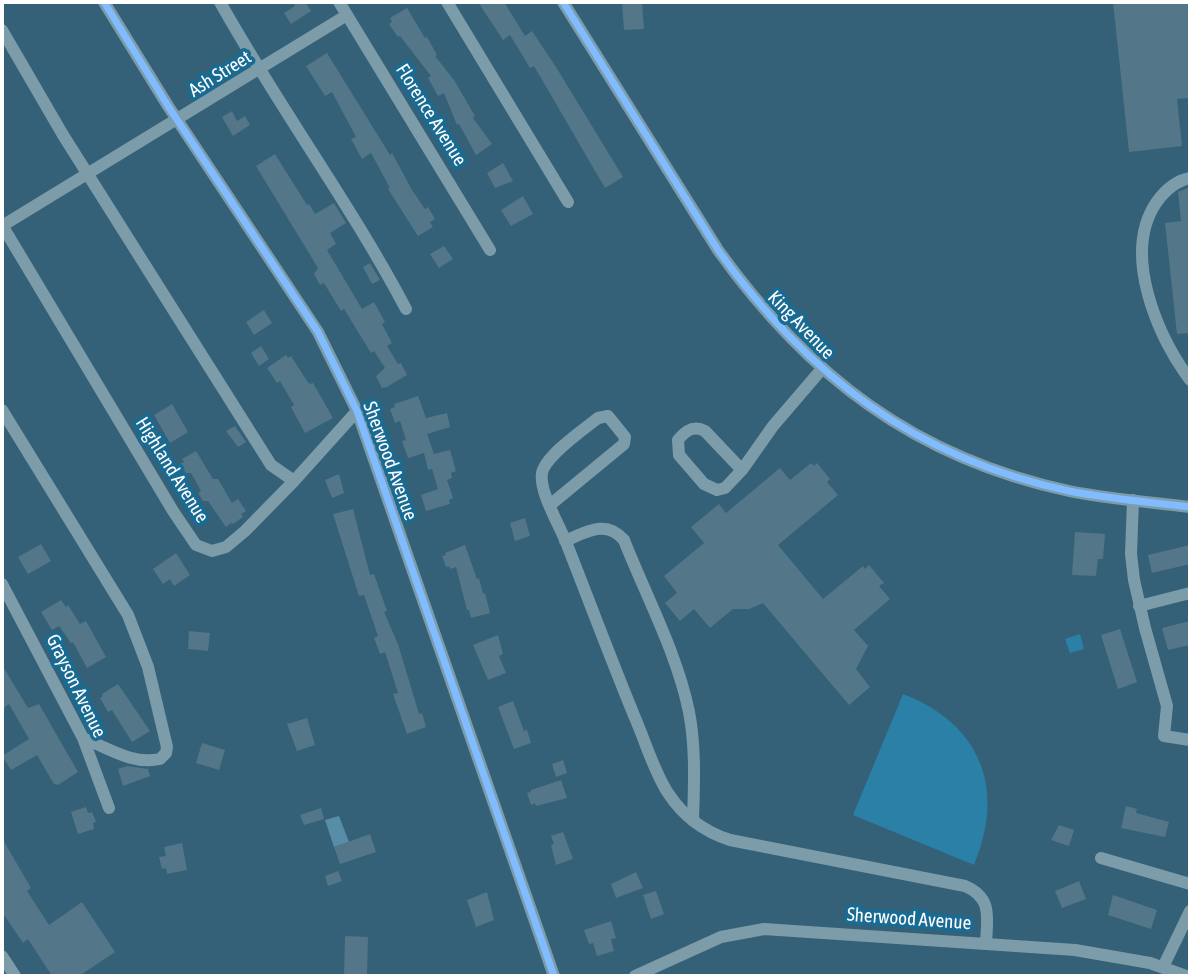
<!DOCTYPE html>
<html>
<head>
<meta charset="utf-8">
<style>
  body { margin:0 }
  #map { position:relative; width:1192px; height:978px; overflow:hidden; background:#346177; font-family:"Asap Condensed",sans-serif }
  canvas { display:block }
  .frame { position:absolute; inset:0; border:4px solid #fff; pointer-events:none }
</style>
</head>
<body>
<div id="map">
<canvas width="1192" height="978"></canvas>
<div class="frame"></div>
</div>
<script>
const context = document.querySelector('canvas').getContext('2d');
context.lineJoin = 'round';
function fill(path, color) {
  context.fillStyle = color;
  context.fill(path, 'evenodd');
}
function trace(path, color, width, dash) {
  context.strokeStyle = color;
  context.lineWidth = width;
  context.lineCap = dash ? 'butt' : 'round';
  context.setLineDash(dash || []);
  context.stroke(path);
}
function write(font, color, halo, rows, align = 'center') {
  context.font = font + ' "Asap Condensed",sans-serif';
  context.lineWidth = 7;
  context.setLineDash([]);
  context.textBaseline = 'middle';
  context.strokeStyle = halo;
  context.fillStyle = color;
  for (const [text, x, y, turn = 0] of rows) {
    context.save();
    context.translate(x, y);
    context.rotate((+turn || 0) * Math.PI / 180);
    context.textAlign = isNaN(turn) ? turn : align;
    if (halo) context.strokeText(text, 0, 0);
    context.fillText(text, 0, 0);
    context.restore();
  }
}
fill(new Path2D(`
  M1080,634L1084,649L1070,653L1065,639Z
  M903,694C981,724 1006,789 974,865L853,815Z`), '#2a80a7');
fill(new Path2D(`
  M339,816L349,842L334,847L325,820Z`), '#578da7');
fill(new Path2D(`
  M292,2H305L311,11L291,24L284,13L295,6Z
  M478,2H504L525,36L532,31L556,67L623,177L605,188L534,66L530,68L510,35L503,40Z
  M622,2H642L644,29L624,30Z
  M1113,2H1190V98L1177,99L1182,146L1129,152Z
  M407,8L425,38L427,37L437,55L435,56L454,80L475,116L473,118L492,144L476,155L459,124L457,125L444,93L438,96L428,78L431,76L400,36L398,37L389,24L392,22L390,18Z
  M327,53L390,155L392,153L412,190L425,209L428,207L435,219L430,222L433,227L418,236L388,189L390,188L371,153L362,159L351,139L356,137L332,92L325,96L306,66Z
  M232,111L237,121L245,116L250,125L233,136L222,117Z
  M275,154L307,205L309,204L315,214L334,203L346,223L330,233L336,244L327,250L362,309L374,302L385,322L382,324L392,343L387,346L398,364L401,363L407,375L387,387L382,388L376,376L385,368L374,351L371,353L344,309L341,311L324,283L320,285L314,274L318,268L256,166Z
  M503,163L513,181L495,188L487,173Z
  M1190,187V333L1177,334L1165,223L1181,221L1178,192Z
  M523,196L533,214L511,226L501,210Z
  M444,246L453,259L439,268L430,254Z
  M370,263L380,280L372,284L363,267Z
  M264,310L272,323L254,335L246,322Z
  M261,346L269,359L259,366L251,353Z
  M286,355L288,358L291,356L307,381L310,384L313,383L333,418L305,433L291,407L294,405L280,381L277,383L267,368Z
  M418,396L426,418L447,413L450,427L427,434L434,454L450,450L456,471L451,473L452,478L447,480L453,498L449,500L450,504L426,511L421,495L438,489L432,469L428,470L424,453L408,458L402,441L406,440L400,421L395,423L390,409L395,407L394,404Z
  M172,404L188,432L170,443L154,415Z
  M235,426L246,442L238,447L226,431Z
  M196,451L213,479H218L232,503L238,499L246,511L241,514L243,517L233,524L231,523L226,527L208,501H203L198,493L201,491L191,473H186L180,464L184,462L182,459Z
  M811,463L814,466L817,463L830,479L827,482L838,495L778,545L823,599L863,566L865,569L869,565L884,583L879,586L890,599L854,630L868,646L856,669L870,687L849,705L763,603L749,609H733L710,628L694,609L680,621L665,603L677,593L664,576L704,543L691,527L719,504L726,513L780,468L790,480Z
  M339,474L344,493L332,498L325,480Z
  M353,509L370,575L374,574L387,611L384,612L398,644L419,714L422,713L426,727L407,734L393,694L398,693L385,652L380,654L374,638L378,636L364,595L359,596L333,514Z
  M525,518L530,536L515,541L510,523Z
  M1075,532L1105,534L1103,559H1098L1096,576L1072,575Z
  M41,544L51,561L28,574L18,557Z
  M465,545L477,579L479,578L483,594L485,593L490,613L471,618L469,610H467L456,567L450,569L449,566L446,567L442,556L446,555L445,553Z
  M1190,545V564L1152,573L1148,555Z
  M176,553L190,575L174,586L170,579L163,584L153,569Z
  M61,600L66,607L68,605L80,624L86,621L106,657L87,668L73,642L71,643L59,626L52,630L41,612Z
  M1190,621V645L1168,650L1162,628Z
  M1120,629L1137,682L1118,689L1101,635Z
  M189,631L210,633L208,651L188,649Z
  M498,635L503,654L499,656L506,673L488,680L473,645Z
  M2,665L28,708L39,704L78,772L58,785L54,784L37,755L11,770L2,756L29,739L9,704L2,709Z
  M118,684L150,731L132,742L112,710L108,712L100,698L103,696L102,694Z
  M513,701L524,731L527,730L531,743L514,749L498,707Z
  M307,718L315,745L297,751L287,724Z
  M202,743L225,750L219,770L196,763Z
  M563,760L567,773L556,777L552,764Z
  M127,766L148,769L150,776L123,786L118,769Z
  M561,780L567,798L536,806L535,803L531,805L527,793L531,792V790Z
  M1126,806L1137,809L1136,813L1169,822L1165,837L1121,828Z
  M86,807L88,813L92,812L96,822L93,823L94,829L78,834L71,812Z
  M321,808L324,819L304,825L300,815Z
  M1059,825L1074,830L1069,846L1051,840Z
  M563,832L573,859L556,865L551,845L554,844L551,836Z
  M370,834L376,852L340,864L334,847Z
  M2,838L31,888L27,891L49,925L82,902L115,952L79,976H52L28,939L23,943L2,912Z
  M182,843L187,870L167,874L166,868L162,869L159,857L166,856L164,847Z
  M338,871L342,881L328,886L325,876Z
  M636,872L643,888L616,898L611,884Z
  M1079,881L1086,899L1062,908L1055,891Z
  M656,891L664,914L651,919L643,895Z
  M487,892L494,920L476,927L467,900Z
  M1113,895L1157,910L1151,929L1108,915Z
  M611,921L616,938L611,939L614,951L597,956L593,943L589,944L584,930Z
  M345,936L368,937L367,976H344Z`), '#537688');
trace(new Path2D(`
  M104,2L168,106L318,332L357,411L554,976
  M220,2C278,106 350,203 406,309
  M339,2L490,250
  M447,2L568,202
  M563,2L718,250C808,376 915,458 1069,491C1109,499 1150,502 1190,507
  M2,30L63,135L271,465L294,481
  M1190,178C1175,181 1165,190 1156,203C1122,254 1157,335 1190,380
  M2,225L173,511L196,545L212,551L226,547L245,531L294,481L357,411
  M2,226L347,15
  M2,410L128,615L148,667L167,747L166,753L160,759C132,765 108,748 83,738
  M742,470L705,431C694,425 686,430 678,440L679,455L704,484L717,490L725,488L742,470L773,426L821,370
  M1133,500L1131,554L1134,580L1145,628L1167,706L1164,736L1190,740
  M550,505L624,444L625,437L608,416L598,418C584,429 545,456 542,473C539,492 559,524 566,542C590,603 613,665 638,725C647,747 655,773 668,793C683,816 705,832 730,840L965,886C993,898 987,918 986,944
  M565,541C586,532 606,519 624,540C646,596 677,653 689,712C696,748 694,785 693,821
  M2,584L83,738L109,808
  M1139,606L1190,593
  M1101,858L1190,884
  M2,956L15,976
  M1163,967L1190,911
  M635,976L721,937L764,929L1075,950L1150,963L1186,976`), '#7c9caa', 12);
trace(new Path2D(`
  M104,2L168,106L318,332L357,411L554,976
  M563,2L718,250C808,376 915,458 1069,491C1109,499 1150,502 1190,507`), '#80bcff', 7);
write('19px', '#fff', '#186b93', [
  ["Ash Street",220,74,-32],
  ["Florence Avenue",431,115,58],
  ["King Avenue",801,325,46],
  ["Sherwood Avenue",390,461,70],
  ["Highland Avenue",172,470,58],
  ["Grayson Avenue",76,686,64],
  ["Sherwood Avenue",909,919,4]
]);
</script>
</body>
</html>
